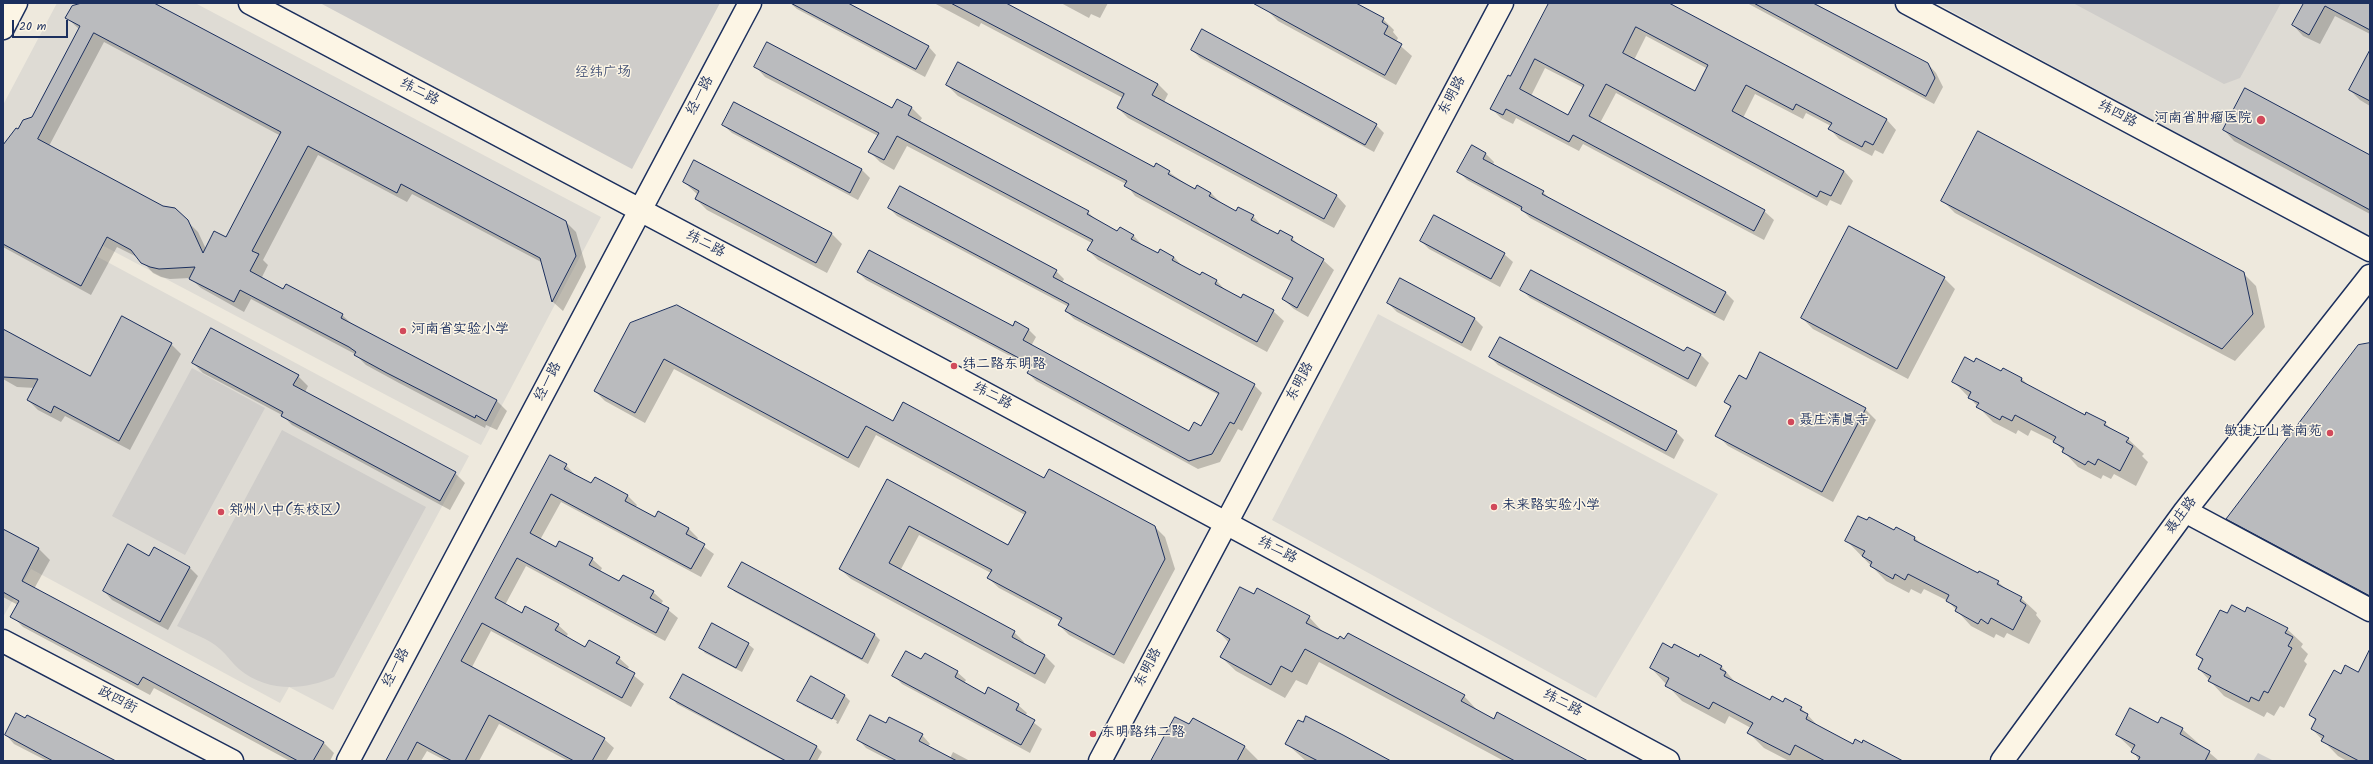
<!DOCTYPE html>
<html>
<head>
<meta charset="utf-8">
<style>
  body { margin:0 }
  #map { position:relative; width:2373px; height:764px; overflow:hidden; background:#eee9dd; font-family:Kalam,sans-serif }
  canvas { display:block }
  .frame { position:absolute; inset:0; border:4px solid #1b2f5e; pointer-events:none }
  .scale { position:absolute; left:12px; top:20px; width:56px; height:18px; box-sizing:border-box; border:2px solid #1b2f5e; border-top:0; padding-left:5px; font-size:12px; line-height:14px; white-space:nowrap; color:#1b2f5e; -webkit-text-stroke:3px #fcf5e5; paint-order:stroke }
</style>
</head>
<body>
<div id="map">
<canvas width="2373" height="764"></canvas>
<div class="frame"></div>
<div class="scale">20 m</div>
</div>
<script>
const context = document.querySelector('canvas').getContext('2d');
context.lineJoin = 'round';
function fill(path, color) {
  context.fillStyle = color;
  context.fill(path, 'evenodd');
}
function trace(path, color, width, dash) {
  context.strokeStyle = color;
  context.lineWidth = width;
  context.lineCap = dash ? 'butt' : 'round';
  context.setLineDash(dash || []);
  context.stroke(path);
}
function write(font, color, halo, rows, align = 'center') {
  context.font = font + ' Kalam,"LXGW WenKai TC",sans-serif';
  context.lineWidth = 3;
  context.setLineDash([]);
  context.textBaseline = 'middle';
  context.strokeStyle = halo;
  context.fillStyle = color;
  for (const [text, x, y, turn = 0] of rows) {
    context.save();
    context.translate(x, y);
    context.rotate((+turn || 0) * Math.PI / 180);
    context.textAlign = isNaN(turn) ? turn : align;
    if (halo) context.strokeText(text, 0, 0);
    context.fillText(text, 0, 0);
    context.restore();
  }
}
fill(new Path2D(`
  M57,3H195L601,217L481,445L3,193V105Z
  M1936,3H2370V237Z
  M3,206L469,456L333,710L289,687L280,703L31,569L3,617Z
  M1378,314L1718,494L1596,698L1272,520Z`), '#dedbd4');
fill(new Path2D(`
  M320,3H720L632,169Z
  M2073,3H2281L2240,78L2224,84Z
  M192,368L265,408L185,555L112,516Z
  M282,430L426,507L334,677C303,691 267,692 239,669C232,663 227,655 220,649C210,639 191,633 177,626Z
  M2258,753L2274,761H2253Z`), '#cfcdca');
fill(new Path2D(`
  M86,3H152L565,221L576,232L586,267L563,311L553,302L543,263L412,194L407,202L318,155L263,260L268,265L261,279L283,290L342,315L353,325L497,401L507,411L497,430L486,425L485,428L399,383L366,365L355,354L251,299L244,312L201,288L190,278L170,279L161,277L153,273L139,258L117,247L91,295L3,247V147L32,118L79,29L67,18ZM104,42L281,136L226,239L206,249L198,232L187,221L49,146Z
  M790,3H846L928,46L936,55L925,77L797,9Z
  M934,3H1004L1158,84L1168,94L1164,102L1336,195L1346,206L1334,228L1128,118L1118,108L1123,98L981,23L979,27Z
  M1061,3H1108L1100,18L1091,14L1089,18Z
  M1270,3H1354L1383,19L1394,30L1393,32L1398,38L1396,42L1412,56L1396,85L1278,21L1267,10Z
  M1550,3H1668L1887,120L1896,130L1883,154L1875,150L1872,156L1839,139L1830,129L1831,126L1806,113L1803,119L1755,94L1743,118L1844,171L1853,181L1841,205L1830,200L1827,206L1616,93L1600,123L1764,211L1774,220L1764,240L1583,144L1579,151L1516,118L1513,124L1501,118L1491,108L1511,77ZM1646,36L1708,69L1695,92L1634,60ZM1545,68L1584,88L1569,116L1531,96Z
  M1747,3H1814L1928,64L1936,73L1943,87L1934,104Z
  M2305,3H2370V34L2335,16L2320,44L2303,36L2293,25Z
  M1192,50L1376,125L1384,133L1374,152L1200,58Z
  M2370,52V106L2360,100L2350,90Z
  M755,66L892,110L912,108L922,118L919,123L1088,212L1097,221L1118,232L1133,235L1143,246L1158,254L1174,257L1184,268L1200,277L1216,280L1226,291L1241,299L1273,311L1284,321L1267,352L1098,260L1088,250L1092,243L907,146L894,170L880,162L870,152L878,136L765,77Z
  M947,85L1155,168L1157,164L1195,190L1211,193L1222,204L1237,213L1253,216L1263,227L1278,235L1292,238L1303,249L1323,260L1334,270L1308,317L1294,309L1283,299L1293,282L1135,196L1126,184L958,96Z
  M735,103L862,170L870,178L858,200L732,133L723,125Z
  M2224,130L2369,156L2370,154V214L2234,141Z
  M1472,146L1486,154L1494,162L1493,165L1543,192L1552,201L1726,293L1734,301L1724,321L1530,218L1522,210L1467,180L1459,172Z
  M684,182L831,233L842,244L827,273L707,210L696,199L698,195Z
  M1943,201L2243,273L2256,286L2265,327L2235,361L1955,213Z
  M889,208L1056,271L1064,279L1062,283L1254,385L1262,393L1242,431L1238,429L1220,462L1198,469L1036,381L1028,373L1031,367L866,280L858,272L1013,327L1028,329L1036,337L1031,346L1190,432L1201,428L1219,395L1074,319L1066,311L1069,307L897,216Z
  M1421,241L1504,254L1513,262L1500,287L1429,249Z
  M1944,278L1955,289L1908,379L1813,329L1802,318Z
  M1401,280L1475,319L1483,327L1471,351L1397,312L1388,303Z
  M1522,290L1685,352L1687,348L1701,355L1709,363L1696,387L1530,298Z
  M631,323L1045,479L1155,527L1165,537L1175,569L1124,664L1069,635L1059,625L1061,621L999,588L988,578L991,573L919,535L900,571L1014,632L1024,642L1023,644L1045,656L1055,666L1045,684L851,579L840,569L888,481L1009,546L1025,515L876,435L859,468L674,369L645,423L605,401L595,391ZM1012,634H1014L1010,642Z
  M3,330L91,377L171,344L181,354L130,450L65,416L61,422L38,410L28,400L35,388L17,387L3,379Z
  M2370,344V601L2238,529L2227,519Z
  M1760,353L1865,409L1876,420L1833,502L1728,446L1717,435L1731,408L1726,402L1746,380Z
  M1490,357L1676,432L1684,440L1674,459L1498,365Z
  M193,363L298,376L308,386L305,392L455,473L465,483L450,510L292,425L282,415L203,373Z
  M1975,363L2022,379L2030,387L2061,404L2105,423L2113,431L2128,439L2144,454L2142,456L2148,462L2136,486L2114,474L2111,479L2103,475L2101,479L2078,467L2055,442L2031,430L2028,436L2018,430L2016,434L1993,422L1953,381Z
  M566,465L575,475L592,485L595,478L628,496L637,505L635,508L655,519L659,512L689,529L698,538L696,541L714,554L701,577L561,502L540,540L556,548L592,559L602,568L600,572L620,582L653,592L663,601L661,604L678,618L665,641L526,566L505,605L522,614L558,625L568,634L566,637L586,648L619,658L629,667L627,670L644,684L631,707L491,631L472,667L604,739L614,748L606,761H568L499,724L479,761H446L427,751L421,761H392Z
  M1896,528L1915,538L1923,546L1954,563L1998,582L2006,589L2021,598L2037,613L2036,615L2041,621L2029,644L2007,633L2004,638L1996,634L1994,638L1971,626L1948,601L1924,589L1921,594L1911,589L1909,593L1886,581L1846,540L1895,531Z
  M3,530L39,549L50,560L34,589L323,742L334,753L330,761H290L154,688L150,695L23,627L12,616L18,605L3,597Z
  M150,557L189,567L198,576L168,630L112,600L104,591Z
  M742,564L875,635L880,640L868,664L735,592L730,587Z
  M1254,596L1309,617L1323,632L1464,696L1478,711L1579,761H1504L1319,662L1307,685L1296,680L1285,698L1236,671L1221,657L1229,643L1218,631Z
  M2248,608L2287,629L2303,644L2301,647L2308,654L2304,661L2307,664L2284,708L2280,706L2274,716L2267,712L2264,717L2224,696L2199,669L2203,661L2197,655L2228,615L2245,613Z
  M748,644L754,649L742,672L705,653L700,647Z
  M1672,649L1721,666L1736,683L1771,701L1801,708L1819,727L1853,745L1895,761H1789L1764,748L1749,733L1751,728L1729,716L1725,724L1682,701L1651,668Z
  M922,661L957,672L966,680L964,683L985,695L1018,705L1027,713L1025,716L1042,729L1030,753L902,684L894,676Z
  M2358,673H2370V761H2347L2338,756L2312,729L2316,721L2311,715L2341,675Z
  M845,696L850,701L838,724L804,706L799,701ZM804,703L837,721L836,723L804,705Z
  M672,698L816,746L822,752L817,761H784L677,704Z
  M886,724L922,735L930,744L928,747L950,758L953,752L970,761H891L866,748L858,739Z
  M2159,724L2182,729L2219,761H2139L2133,750L2117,735Z
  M1189,725L1244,746L1259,761H1153Z
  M6,735L107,761H47L14,744Z
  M1287,744L1389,761H1306Z`), '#0003');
const building = new Path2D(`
  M82,3H154L566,221L576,256L552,302L540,258L401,184L397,193L308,146L252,251L259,254L250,271L283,289L286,284L343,314L341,318L497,400L486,421L476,415L475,418L387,373L354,355L356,352L349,347L240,290L234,302L189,279L195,267L159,269L150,267L141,263L131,250L107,237L81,286L3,244V145L16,128L18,129L23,120L32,117L80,26L65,18L72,6ZM94,33L281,132L226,237L214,231L203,253L188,220L175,208L163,206L38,139Z
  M791,3H848L929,46L916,69Z
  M951,3H1006L1158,84L1152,95L1337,195L1324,219L1117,108L1124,94Z
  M1253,3H1356L1384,18L1382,22L1388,26L1384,34L1402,44L1385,75Z
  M1549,3H1669L1887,119L1873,145L1865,141L1862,147L1828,129L1832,123L1796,104L1793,110L1746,85L1732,111L1844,171L1831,196L1820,191L1817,197L1606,84L1589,116L1765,210L1754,231L1573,135L1569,142L1506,109L1503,115L1490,109L1508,75L1510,76ZM1636,27L1708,65L1695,91L1623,53ZM1535,59L1584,85L1568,115L1520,89Z
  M1754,3H1813L1928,63L1935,78L1926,96Z
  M2304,3H2370V30L2325,6L2309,35L2292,25Z
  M1202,29L1377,124L1365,145L1191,50Z
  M767,42L892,108L897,99L912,107L908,115L1089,211L1087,214L1117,231L1120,227L1134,235L1131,239L1158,253L1160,249L1174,257L1172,260L1200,275L1202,272L1217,280L1215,284L1241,298L1243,294L1274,310L1257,342L1087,250L1093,240L897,136L884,160L868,152L879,133L754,67Z
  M2370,50V101L2349,90Z
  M958,62L1154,167L1156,163L1170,171L1168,174L1195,189L1197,185L1211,193L1209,196L1236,211L1238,207L1254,215L1251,220L1278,234L1280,230L1293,237L1291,240L1324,259L1297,308L1282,299L1293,278L1124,186L1127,181L946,85Z
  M2245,88L2370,155V210L2223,130Z
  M734,102L862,169L850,193L722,125Z
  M1978,131L2244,272L2253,314L2222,349L1941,201Z
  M1472,145L1486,153L1483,159L1544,191L1542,194L1726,292L1715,313L1521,210L1522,207L1457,172Z
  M694,160L832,233L816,263L695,199L699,191L683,182Z
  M900,186L1057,270L1053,277L1255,384L1234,424L1230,422L1212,454L1189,461L1027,373L1032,365L857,272L869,250L1013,326L1015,321L1029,329L1023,340L1189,431L1194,422L1201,426L1219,393L1065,311L1069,304L888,208Z
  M1434,215L1505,253L1491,279L1420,241Z
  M1849,226L1945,277L1897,369L1801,318Z
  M1531,270L1684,351L1687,347L1701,354L1688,379L1520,290Z
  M1400,278L1475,318L1462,343L1387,303Z
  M677,305L893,421L903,402L1044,478L1049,469L1155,526L1165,559L1114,655L1058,625L1062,618L987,578L992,570L909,526L889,563L1015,631L1012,637L1045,655L1035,674L839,569L887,479L1008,545L1026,512L866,426L848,458L664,359L635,413L594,391L630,323Z
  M122,316L172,343L119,441L54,406L51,413L27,400L38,379L3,377V329L90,376Z
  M211,328L299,375L293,385L456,472L440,501L281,416L283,412L192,363Z
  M1500,337L1677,431L1666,451L1489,357Z
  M2370,343V596L2226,519L2358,345Z
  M1760,352L1866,408L1822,492L1715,436L1731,406L1724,402L1739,375L1746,379Z
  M1965,357L1974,362L1976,358L2001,371L2003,368L2022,378L2021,381L2085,415L2086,412L2106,422L2104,425L2129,438L2126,442L2133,446L2120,471L2098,459L2095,465L2088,461L2085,465L2062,452L2064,448L2053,442L2056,437L2015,415L2012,421L2002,416L2000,420L1976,407L1979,403L1968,398L1971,392L1952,382Z
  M550,455L567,464L564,469L591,483L595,477L628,495L625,501L655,517L658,511L689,528L686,534L705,544L691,569L551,494L530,533L556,547L559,541L593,558L589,565L619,581L623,575L654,591L650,598L669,608L656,633L517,558L495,598L522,613L525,606L559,624L555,630L585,647L589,640L620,657L616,663L635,673L622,698L482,623L461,661L605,738L592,761H574L489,715L465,761H452L417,742L407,761H386Z
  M1858,516L1867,520L1869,517L1894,530L1896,527L1915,537L1914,540L1978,573L1979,571L1999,581L1997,584L2022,597L2020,601L2026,605L2013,630L1991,618L1988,624L1981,619L1978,624L1955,611L1957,607L1946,601L1949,595L1908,574L1905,580L1895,574L1893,579L1870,566L1872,562L1862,556L1865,551L1845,541Z
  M3,529L39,548L22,581L324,742L313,761H298L143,677L138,685L10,617L19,601L3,592Z
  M128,544L149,556L154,547L190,567L160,622L103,591Z
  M742,562L875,634L862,659L728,587Z
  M1240,587L1254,594L1257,588L1293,607L1310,616L1306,623L1338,639L1340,636L1344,639L1348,633L1465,695L1461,701L1494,719L1497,712L1588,761H1515L1305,649L1292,672L1281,666L1271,685L1220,657L1230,639L1217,631Z
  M2232,605L2245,612L2247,607L2288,628L2285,633L2293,637L2288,646L2292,648L2268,693L2264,691L2259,701L2251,697L2249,702L2208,681L2211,676L2198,669L2203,659L2196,655L2220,610L2227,613Z
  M712,623L749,643L736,668L699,648Z
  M1663,643L1672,648L1674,644L1699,657L1700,654L1722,666L1720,669L1726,672L1724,676L1770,700L1772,696L1783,702L1785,698L1802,707L1800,710L1808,714L1806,719L1853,744L1855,739L1862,743L1863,740L1903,761H1825L1795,745L1790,755L1747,733L1753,723L1713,702L1709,709L1665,686L1669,678L1650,668Z
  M2370,649V761H2359L2321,741L2324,736L2311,729L2316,719L2309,715L2334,670L2341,674L2345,665L2358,672Z
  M906,651L921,659L925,653L958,671L955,677L985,694L988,687L1019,704L1016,710L1035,720L1021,745L892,676Z
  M683,674L817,746L809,761H786L670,698Z
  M811,676L845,695L832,719L797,701Z
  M2130,708L2158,723L2161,717L2183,728L2180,734L2210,751L2205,761H2138L2140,757L2131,752L2135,745L2116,735Z
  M16,713L25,718L27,715L116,761H53L5,735Z
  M870,715L886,723L889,717L923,734L919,741L957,761H897L857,740Z
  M1306,716L1343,735L1391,761H1318L1285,744L1298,720L1303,722Z
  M1175,717L1189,724L1193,718L1245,746L1237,761H1151Z`);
fill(building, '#babbbe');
trace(building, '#1b2f5e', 1);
const minor = new Path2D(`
  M250,3L934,366L1668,761
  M1907,3L2370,250
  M3,28L16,3
  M2185,511L2370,610
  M3,641L232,761
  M348,761L750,3
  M1100,761L1502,3
  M2002,761L2185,511L2370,276`);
trace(minor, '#1b2f5e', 25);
trace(minor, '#fcf5e5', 22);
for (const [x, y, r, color] of [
  [2261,120,5,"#d1495b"],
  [403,331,4,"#d1495b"],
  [954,366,4,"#d1495b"],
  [1791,422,4,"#d1495b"],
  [2330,433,4,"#d1495b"],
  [1494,507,4,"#d1495b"],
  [221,512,4,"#d1495b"],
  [1093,734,4,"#d1495b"]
]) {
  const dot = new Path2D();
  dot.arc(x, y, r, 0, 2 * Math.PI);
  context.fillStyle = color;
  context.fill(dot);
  trace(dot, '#fcf5e5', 1.5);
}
write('14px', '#485679', '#fcf5e5', [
  ["经纬广场",603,74]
]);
write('14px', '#1b2f5e', '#fcf5e5', [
  ["纬二路",419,93,28],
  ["经一路",701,96,-62],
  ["东明路",1453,96,-62],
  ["纬四路",2117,115,28],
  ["纬二路",705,245,28],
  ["经一路",549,382,-62],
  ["东明路",1301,382,-62],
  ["纬二路",992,397,28],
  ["聂庄路",2182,516,-53],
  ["纬二路",1277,551,28],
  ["经一路",397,668,-62],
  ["东明路",1149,668,-62],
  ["政四街",117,701,28],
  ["纬二路",1562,704,28]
]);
write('14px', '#1b2f5e', '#fcf5e5', [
  ["河南省肿瘤医院",2252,120,"right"],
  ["河南省实验小学",411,331],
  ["纬二路东明路",962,366],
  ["聂庄清真寺",1799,422],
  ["敏捷江山誉南苑",2322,433,"right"],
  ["未来路实验小学",1502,507],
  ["郑州八中(东校区)",229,512],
  ["东明路纬二路",1101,734]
], 'left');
</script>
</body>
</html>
